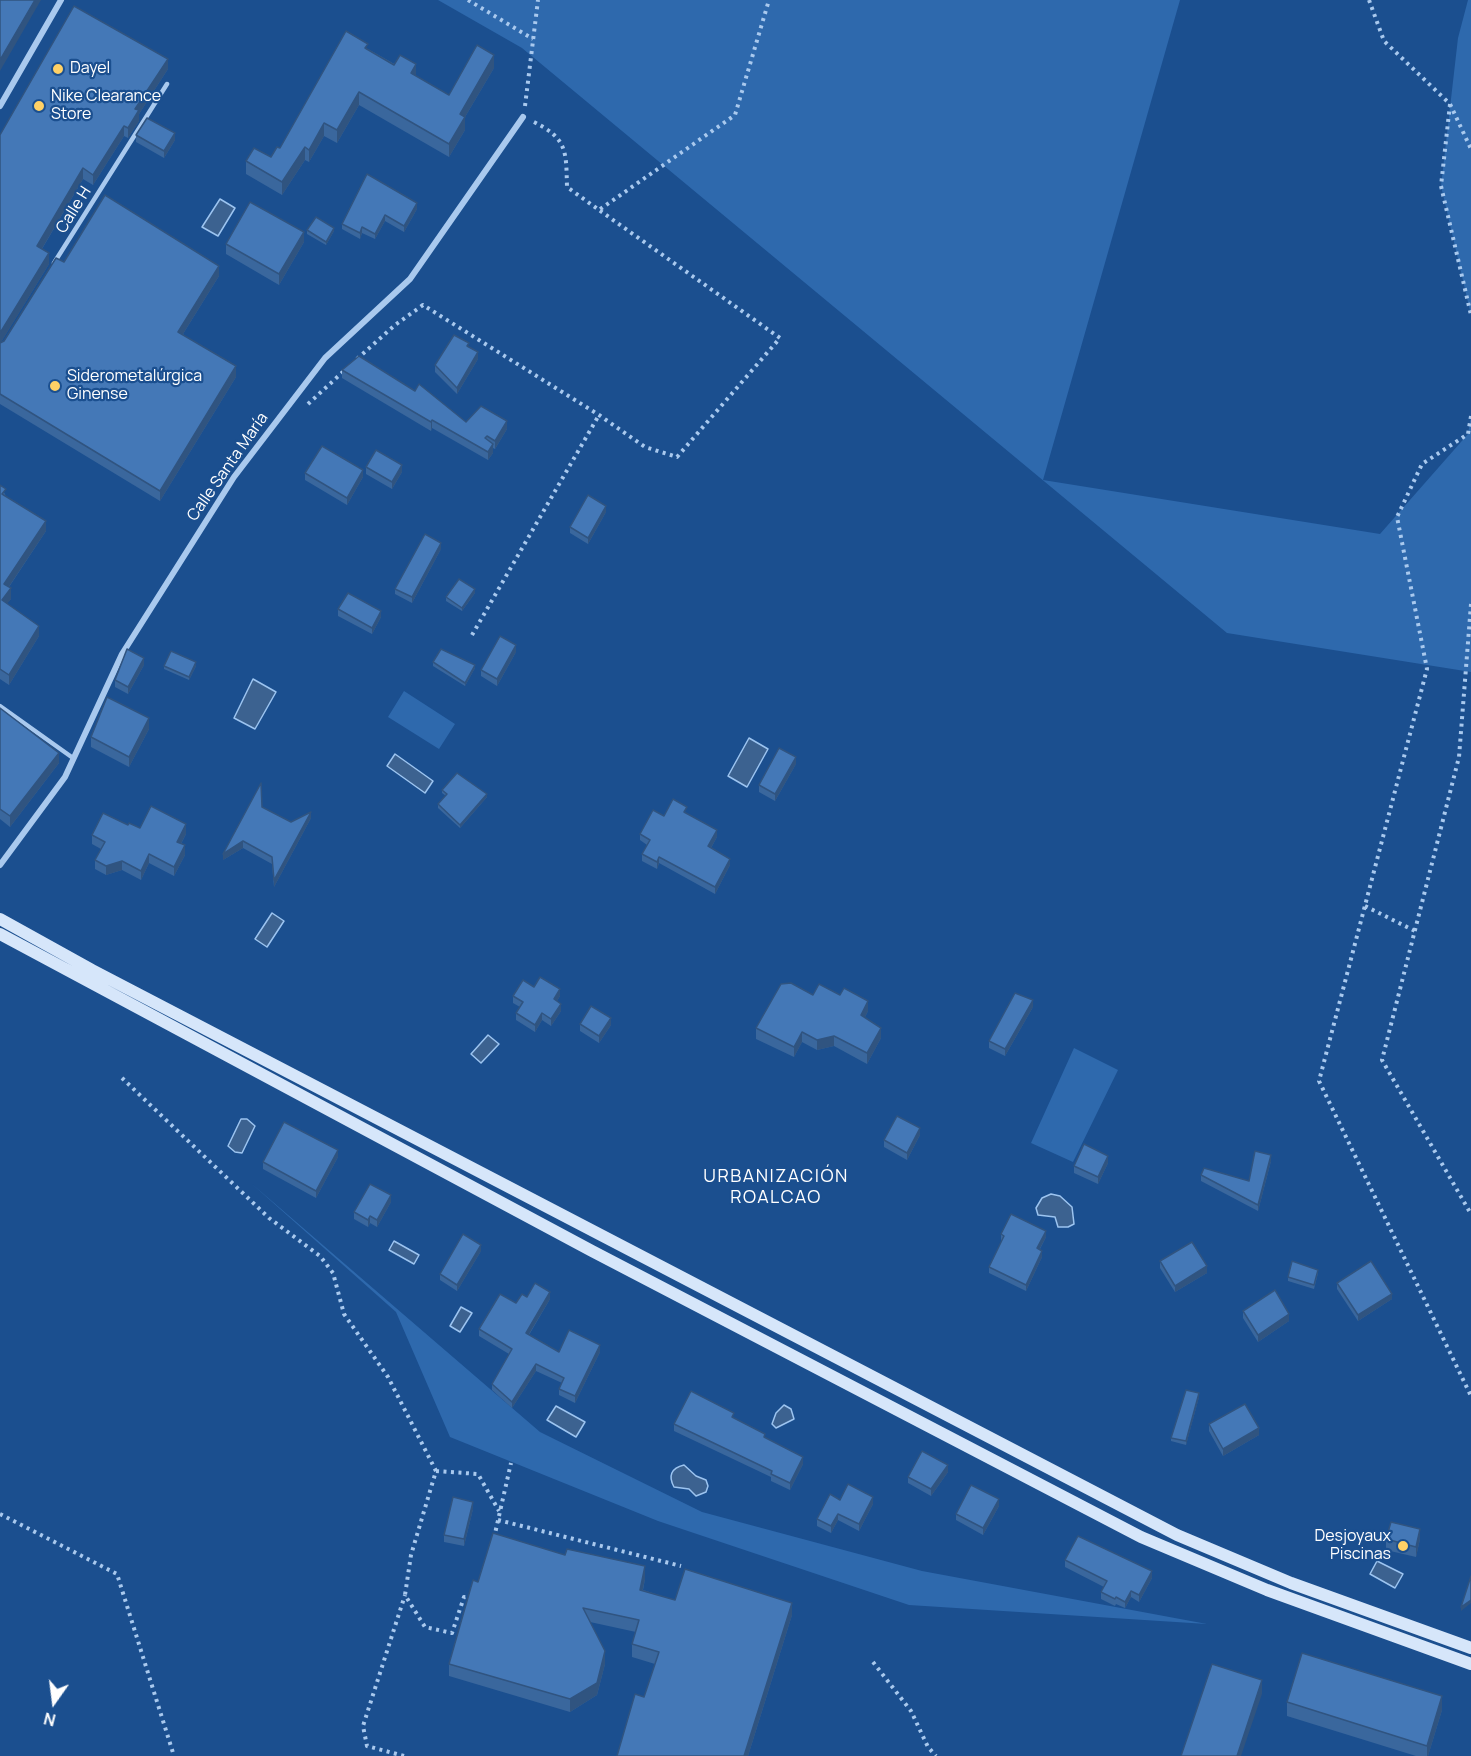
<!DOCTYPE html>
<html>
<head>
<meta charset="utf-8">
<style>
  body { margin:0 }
  #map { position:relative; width:1471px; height:1756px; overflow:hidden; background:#1b4f8f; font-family:Manrope,sans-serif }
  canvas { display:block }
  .north { position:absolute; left:24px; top:1672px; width:60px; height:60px; -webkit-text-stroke:4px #1b4f8f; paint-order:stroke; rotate:194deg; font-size:16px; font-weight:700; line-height:24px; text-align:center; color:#fff }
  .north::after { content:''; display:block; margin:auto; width:21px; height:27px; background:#fff; clip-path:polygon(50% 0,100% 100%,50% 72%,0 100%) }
</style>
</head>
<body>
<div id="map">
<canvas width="1471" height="1756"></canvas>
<div class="north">N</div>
</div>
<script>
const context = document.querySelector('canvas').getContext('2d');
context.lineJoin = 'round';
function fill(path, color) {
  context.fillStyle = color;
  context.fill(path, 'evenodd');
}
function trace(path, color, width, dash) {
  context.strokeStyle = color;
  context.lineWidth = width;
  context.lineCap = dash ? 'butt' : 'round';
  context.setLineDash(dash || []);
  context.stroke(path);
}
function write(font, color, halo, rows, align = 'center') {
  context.font = font + ' Manrope,sans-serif';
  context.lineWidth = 4.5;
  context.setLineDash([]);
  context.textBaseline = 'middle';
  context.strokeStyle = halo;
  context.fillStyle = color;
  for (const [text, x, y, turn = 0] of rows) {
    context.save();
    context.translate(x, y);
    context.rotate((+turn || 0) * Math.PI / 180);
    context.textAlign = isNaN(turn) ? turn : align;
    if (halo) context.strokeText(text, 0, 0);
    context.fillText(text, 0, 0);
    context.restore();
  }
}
fill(new Path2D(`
  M438,0H1180L1043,480L1380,534L1468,434L1471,416V672L1227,633L522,48Z
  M1468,0H1471V315L1441,186L1458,38Z
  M404,691L455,724L439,749L388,717Z
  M1074,1048L1118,1070L1073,1162L1031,1143Z
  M252,1184L540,1432L702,1512L922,1571L1207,1624L909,1605L658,1521L450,1437L396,1312Z`), '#2e69ad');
const water = new Path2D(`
  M220,199L235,208L218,236L202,227Z
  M253,679L276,692L255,729L234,718Z
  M749,738L768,749L747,787L728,776Z
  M395,754L433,781L425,793L387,766Z
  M272,913L284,921L267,947L255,939Z
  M488,1035L499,1044L481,1063L471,1054Z
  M241,1119H247L255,1126L242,1153L235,1152L228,1146Z
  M1051,1194L1060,1196L1072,1207L1074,1224L1068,1227H1058L1055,1217L1038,1215L1036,1208L1042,1198Z
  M394,1241L419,1255L414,1264L389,1250Z
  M461,1307L472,1313L460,1332L450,1326Z
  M784,1405L791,1409L794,1419L776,1428L772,1424L776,1413Z
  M556,1406L585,1422L576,1437L547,1420Z
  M684,1465L696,1476L706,1480L708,1486L706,1492L696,1496L689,1489L674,1487C668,1476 671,1468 684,1465Z
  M1377,1561L1403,1574L1395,1588L1370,1574Z`);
fill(water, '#3c6290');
trace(water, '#9cc4f0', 1.5);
trace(new Path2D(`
  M468,0L533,39
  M1369,0L1384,41L1450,104L1471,149
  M1450,104L1441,186L1471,315
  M525,106L538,0
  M534,122C568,139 566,152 567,187L599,210L735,115L769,0
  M357,359L395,325L423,305L599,415L645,447L677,457L780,338L599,210
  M308,404L345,370
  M1471,416L1468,434L1422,464L1397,517L1427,669L1319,1081L1471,1396
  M1471,604L1459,757L1382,1060L1471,1214
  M472,635L599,415
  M1365,906L1415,931
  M122,1078L269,1218L320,1256L333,1273L344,1314L388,1377L436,1471L411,1555L405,1595L425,1627L452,1633L464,1597L471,1598
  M436,1471L478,1474L499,1511
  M0,1514L117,1574L174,1756
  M498,1520L681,1566
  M494,1538L511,1463
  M873,1662L911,1711L928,1747L936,1756
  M404,1756L367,1746L363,1726L405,1595`), '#a9c9ee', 4, [3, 4.5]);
trace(new Path2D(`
  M54,263L167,84
  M0,706L73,758`), '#a9c9ee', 4.5);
trace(new Path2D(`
  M0,106L61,0
  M0,865L65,777L122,654L234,477L325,358L410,279L523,117`), '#a9c9ee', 6);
trace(new Path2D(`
  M0,919L92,970L1177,1535L1291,1583L1471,1648
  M0,934L592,1251L1141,1537L1267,1590L1471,1664`), '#d6e6fa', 12);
fill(new Path2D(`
  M368,49L449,95L494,68L465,117V130L449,157L359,105L337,143L324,136L309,162L305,160L282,195L246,174V161L271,157L280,148Z
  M168,69L139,114V121L128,138L124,136L93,185L83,179L42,249L49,264L1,342L4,341L64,262L219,276L183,334L236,377L160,501L0,404V135Z
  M136,135L175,140L164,158L136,142Z
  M417,209L404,232L385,221L375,239L362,233L360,239L342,229V224Z
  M307,230L334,231L326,245L307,234Z
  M304,242L279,285L226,254V244Z
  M478,359L457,394L435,372V365Z
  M342,370L415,391L466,422L507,429L495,449L493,448V453L488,460L432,428L431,431L342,378Z
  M366,467L402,472L392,489L366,474Z
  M305,473L363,477L347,505L305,480Z
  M0,485L6,496L46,531L9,587L11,599L7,603L39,636L9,685L0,679Z
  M606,512L588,544L570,533V527Z
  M441,549L412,603L395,594V589Z
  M475,593L462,611L446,601V597Z
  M338,609L381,617L372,634L338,616Z
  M516,652L497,686L481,676V670Z
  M433,662L475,668L465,686L433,666Z
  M144,665L128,694L115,687V680Z
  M164,666H196L189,680L164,669Z
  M0,708L59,763L10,827L0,819Z
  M149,729L129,767L91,747V737Z
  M796,764L775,801L759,792V785Z
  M442,790L487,797L460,828L438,808V804L446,796L442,793Z
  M262,807L291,822L311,818L274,887L272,864L243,848L223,860Z
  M687,813L717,837L711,848L730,865L715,894L659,863L657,869L642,861V854L647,845L640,840V834L664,816Z
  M128,825L140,828L186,834L181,844L185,855L174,876L149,863L141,880L122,870L106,875L95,869V860L101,849L92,844V835Z
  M534,987L560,996L557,1001L561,1011L551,1026L542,1020L535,1032L516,1020V1013L520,1007L513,1003V996Z
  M813,995L868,1011L865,1017L881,1038L867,1064L834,1046L817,1050L802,1042L794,1057L756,1039V1028Z
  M1033,1007L1005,1056L989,1048V1041Z
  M580,1024L611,1025L599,1043L580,1031Z
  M920,1135L907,1160L884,1147V1140Z
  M338,1157L316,1198L263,1169V1162Z
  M1271,1161L1258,1211L1201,1181V1175L1249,1181Z
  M1108,1163L1098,1184L1074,1173V1166Z
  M391,1202L377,1227L370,1223L368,1227L354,1219V1212Z
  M1001,1234L1046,1237L1040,1249L1042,1257L1026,1291L989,1273V1267L1002,1241L1001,1240Z
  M481,1251L457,1291L440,1280V1274Z
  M1160,1261L1207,1273L1175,1292L1160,1268Z
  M1318,1273L1314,1289L1288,1281V1277Z
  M1337,1283L1392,1299L1358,1321L1337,1289Z
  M527,1297L550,1299L529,1335L559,1352H600L575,1403L559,1395V1389L562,1383L536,1371L512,1408L492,1390V1384L509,1354L479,1336V1329L516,1303Z
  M1243,1311L1289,1321L1258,1342L1243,1318Z
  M1199,1397L1186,1445L1171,1441V1438Z
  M734,1419L803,1464L790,1490L771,1481V1477L674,1431V1424Z
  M1209,1424L1259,1435L1223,1456L1209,1431Z
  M948,1472L931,1496L908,1483V1477Z
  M840,1500L873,1504L859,1531L838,1520L831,1533L817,1526V1519Z
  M999,1506L983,1535L956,1520V1514Z
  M473,1509L464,1546L444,1542V1535Z
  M1386,1539H1420L1416,1557L1386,1550Z
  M1065,1560L1152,1578L1139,1602L1131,1597L1125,1608L1116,1604L1115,1606L1101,1599V1592L1104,1587L1065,1567Z
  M645,1579L643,1590L675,1600L792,1615L748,1756H617L644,1697L655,1664L632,1657V1644L636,1632L590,1622L605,1664L597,1695L570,1712L449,1676V1664L478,1582Z
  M1287,1702L1442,1710L1428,1756H1416L1287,1716Z`), '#3a679d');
fill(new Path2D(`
  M35,0H41L0,71V60Z
  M494,55V68L465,117V130L449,157V144L460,114Z
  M168,59V69L139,114V121L128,138V128L135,109Z
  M416,64V77L411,73Z
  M359,92V105L337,143V130Z
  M324,123V136L309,162V150Z
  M124,126V136L93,185V175Z
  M175,133V140L164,158V151Z
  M305,147V160L282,195V182Z
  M83,168V179L37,257V246Z
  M417,203V209L404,232V226Z
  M385,215V221L375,239V234Z
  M362,227V233L360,239V233Z
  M334,228V231L326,245V242Z
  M304,232V242L279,285V274Z
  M49,253V264L0,344V333Z
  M219,266V276L178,342V332Z
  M478,352V359L457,394V388Z
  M236,366V377L160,501V491Z
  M432,420V428L431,431V422Z
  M507,421V429L495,449V441Z
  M493,444V453L488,460V452Z
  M402,465V472L392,489V482Z
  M363,470V477L347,505V498Z
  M606,506V512L588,544V538Z
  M46,521V531L4,594V584Z
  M441,543V549L412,603V597Z
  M11,588V599L2,610V600Z
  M475,589V593L462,611V608Z
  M381,611V617L372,634V628Z
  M39,626V636L9,685V675Z
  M516,645V652L497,686V679Z
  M144,658V665L128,694V687Z
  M196,662V666L189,680V677Z
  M475,665V668L465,686V683Z
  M149,718V729L129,767V757Z
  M59,753V763L10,827V816Z
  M796,757V764L775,801V794Z
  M487,794V797L460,828V825Z
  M311,812V818L274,887V880Z
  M186,824V834L177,851V842Z
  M717,830V837L708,853V846Z
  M243,841V848L223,860V854Z
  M185,845V855L174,876V867Z
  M149,854V863L141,880V871Z
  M659,857V863L657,869V862Z
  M730,859V865L715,894V887Z
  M122,861V870L106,875V866Z
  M560,989V996L554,1006V999Z
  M1033,1000V1007L1005,1056V1049Z
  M868,1001V1011L861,1025V1015Z
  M561,1004V1011L551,1026V1019Z
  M542,1013V1020L535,1032V1025Z
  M611,1018V1025L599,1043V1036Z
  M881,1028V1038L867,1064V1053Z
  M802,1032V1042L794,1057V1047Z
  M834,1036V1046L817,1050V1040Z
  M920,1128V1135L907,1160V1153Z
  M338,1150V1157L316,1198V1191Z
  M1271,1155V1161L1258,1211V1205Z
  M1108,1156V1163L1098,1184V1177Z
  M391,1195V1202L377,1227V1220Z
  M370,1216V1223L368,1227V1220Z
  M1046,1231V1237L1037,1254V1248Z
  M481,1245V1251L457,1291V1285Z
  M1042,1251V1257L1026,1291V1285Z
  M1207,1266V1273L1175,1292V1286Z
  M550,1292V1299L526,1339V1333Z
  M1392,1294V1299L1358,1321V1315Z
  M1289,1314V1321L1258,1342V1335Z
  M600,1345V1352L575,1403V1396Z
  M536,1364V1371L512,1408V1402Z
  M1199,1393V1397L1186,1445V1441Z
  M1259,1428V1435L1223,1456V1449Z
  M803,1457V1464L790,1490V1483Z
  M948,1465V1472L931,1496V1489Z
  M873,1497V1504L859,1531V1524Z
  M999,1499V1506L983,1535V1528Z
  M473,1502V1509L464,1546V1539Z
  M838,1514V1520L831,1533V1526Z
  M1420,1529V1539L1416,1557V1547Z
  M645,1566V1579L640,1602V1590Z
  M1152,1571V1578L1139,1602V1595Z
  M1131,1591V1597L1125,1608V1602Z
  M1471,1600V1603L1461,1611V1607Z
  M792,1603V1615L748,1756H744Z
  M605,1651V1664L597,1695L570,1712V1699Z
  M1262,1680V1694L1241,1756H1237Z
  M1442,1696V1710L1428,1756H1427V1746Z`), '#305480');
const building = new Path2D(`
  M0,0H35L0,60Z
  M74,6L168,59L135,109L139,110L128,128L124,126L93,175L83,168L37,246L49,253L0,333V135Z
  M346,31L368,44L365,48L394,65L400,55L416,64L411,73L449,95L477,45L494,55L460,114L465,117L449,144L359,92L337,130L324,123L309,150L305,147L282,182L246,161L254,148L271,157L277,147L280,148Z
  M147,118L175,133L164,151L136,135Z
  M367,174L417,203L404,226L385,215L375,234L362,227L360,233L342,224Z
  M105,195L219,266L178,332L236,366L160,491L0,394V343L4,341L56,258L64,262Z
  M250,202L304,232L279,274L226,244Z
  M316,217L334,228L326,242L307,230Z
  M454,335L469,343L467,346L478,352L457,388L435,365Z
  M359,356L415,391L419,384L466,422L481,406L507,421L495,441L487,436L485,438L493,444L488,452L432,420L431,422L342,370Z
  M322,446L363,470L347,498L305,473Z
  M376,450L402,465L392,482L366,467Z
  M0,485L6,489L2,494L46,521L4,584L11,588L2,600L39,626L9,675L0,669Z
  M588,495L606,506L588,538L570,527Z
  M425,534L441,543L412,597L395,589Z
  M459,579L475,589L462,608L446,597Z
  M348,593L381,611L372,628L338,609Z
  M500,636L516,645L497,679L481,670Z
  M127,649L144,658L128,687L115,680Z
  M441,649L475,665L465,683L433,662Z
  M171,651L196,662L189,677L164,666Z
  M107,697L149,718L129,757L91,737Z
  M0,708L59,753L10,816L0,809Z
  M779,748L796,757L775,794L759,785Z
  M457,773L487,794L460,825L438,804L447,794L442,790Z
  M261,783L262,807L291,822L311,812L274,880L272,857L243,841L223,854Z
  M673,799L687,807L684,812L717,830L708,846L730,859L715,887L659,857L657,862L642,854L650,840L640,834L653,810L664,816Z
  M151,806L186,824L177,842L185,845L174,867L149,854L141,871L122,861L106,866L95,860L105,842L92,835L103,813L128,825L129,823L140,828Z
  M540,977L560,989L554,999L561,1004L551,1019L542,1013L535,1025L516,1013L523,1002L513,996L523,980L534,987Z
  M791,983L813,995L819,984L840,995L844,988L868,1001L861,1015L881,1028L867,1053L834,1036L817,1040L802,1032L794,1047L756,1028L781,984Z
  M1015,993L1033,1000L1005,1049L989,1041Z
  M591,1006L611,1018L599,1036L580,1024Z
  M897,1116L920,1128L907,1153L884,1140Z
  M284,1122L338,1150L316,1191L263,1162Z
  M1084,1144L1108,1156L1098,1177L1074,1166Z
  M1255,1151L1271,1155L1258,1205L1201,1175L1204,1168L1249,1181Z
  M370,1184L391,1195L377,1220L370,1216L368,1220L354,1212Z
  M1011,1214L1046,1231L1037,1248L1042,1251L1026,1285L989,1267L1004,1236L1001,1234Z
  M463,1234L481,1245L457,1285L440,1274Z
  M1192,1242L1207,1266L1175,1286L1160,1261Z
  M1292,1261L1318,1270L1314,1285L1288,1277Z
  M1371,1261L1392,1294L1358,1315L1337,1283Z
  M535,1283L550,1292L526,1333L559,1352L569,1330L600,1345L575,1396L559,1389L564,1378L536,1364L512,1402L492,1384L512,1349L479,1329L500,1294L516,1303L522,1294L527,1297Z
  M1275,1290L1289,1314L1258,1335L1243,1311Z
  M1186,1390L1199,1393L1186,1441L1171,1438Z
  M691,1391L734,1413L732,1417L765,1434L764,1437L803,1457L790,1483L771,1474L772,1471L674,1424Z
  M1245,1404L1259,1428L1223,1449L1209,1424Z
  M922,1451L948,1465L931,1489L908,1477Z
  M848,1484L873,1497L859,1524L838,1514L831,1526L817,1519L830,1494L840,1500Z
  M971,1485L999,1499L983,1528L956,1514Z
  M453,1497L473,1502L464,1539L444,1535Z
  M1391,1522L1420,1529L1416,1547L1386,1539Z
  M493,1533L565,1555L567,1549L645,1566L640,1590L675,1600L685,1569L792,1603L744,1756H617L635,1694L644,1697L659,1652L632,1644L639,1620L583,1608L605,1651L597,1683L570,1699L449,1664L473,1580L478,1582Z
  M1078,1536L1152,1571L1139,1595L1131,1591L1125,1602L1116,1597L1115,1599L1101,1592L1107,1581L1065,1560Z
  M1471,1576V1600L1461,1607Z
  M1302,1653L1442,1696L1427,1746L1287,1702Z
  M1212,1664L1262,1680L1237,1756H1181Z`);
fill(building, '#4478b7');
trace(building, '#305480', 1.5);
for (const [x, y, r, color] of [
  [58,69,6,"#ffd166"],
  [39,106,6,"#ffd166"],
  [55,386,6,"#ffd166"],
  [1403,1546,6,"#ffd166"]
]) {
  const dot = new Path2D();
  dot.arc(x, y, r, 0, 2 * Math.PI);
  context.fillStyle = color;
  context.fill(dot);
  trace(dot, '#1b4f8f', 2);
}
write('16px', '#fff', '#1b4f8f', [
  ["Dayel",70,69],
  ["Nike Clearance",51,97],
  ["Store",51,115],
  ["Siderometalúrgica",67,377],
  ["Ginense",67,395],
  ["Desjoyaux",1391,1537,"right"],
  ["Piscinas",1391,1555,"right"]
], 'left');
write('16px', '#fff', '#1b4f8f', [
  ["Calle H",74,210,-58],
  ["Calle Santa María",228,467,-55]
]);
context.letterSpacing = '1.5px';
write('18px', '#fff', '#1b4f8f', [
  ["URBANIZACIÓN",776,1177],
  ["ROALCAO",776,1198]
]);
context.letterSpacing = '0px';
</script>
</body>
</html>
